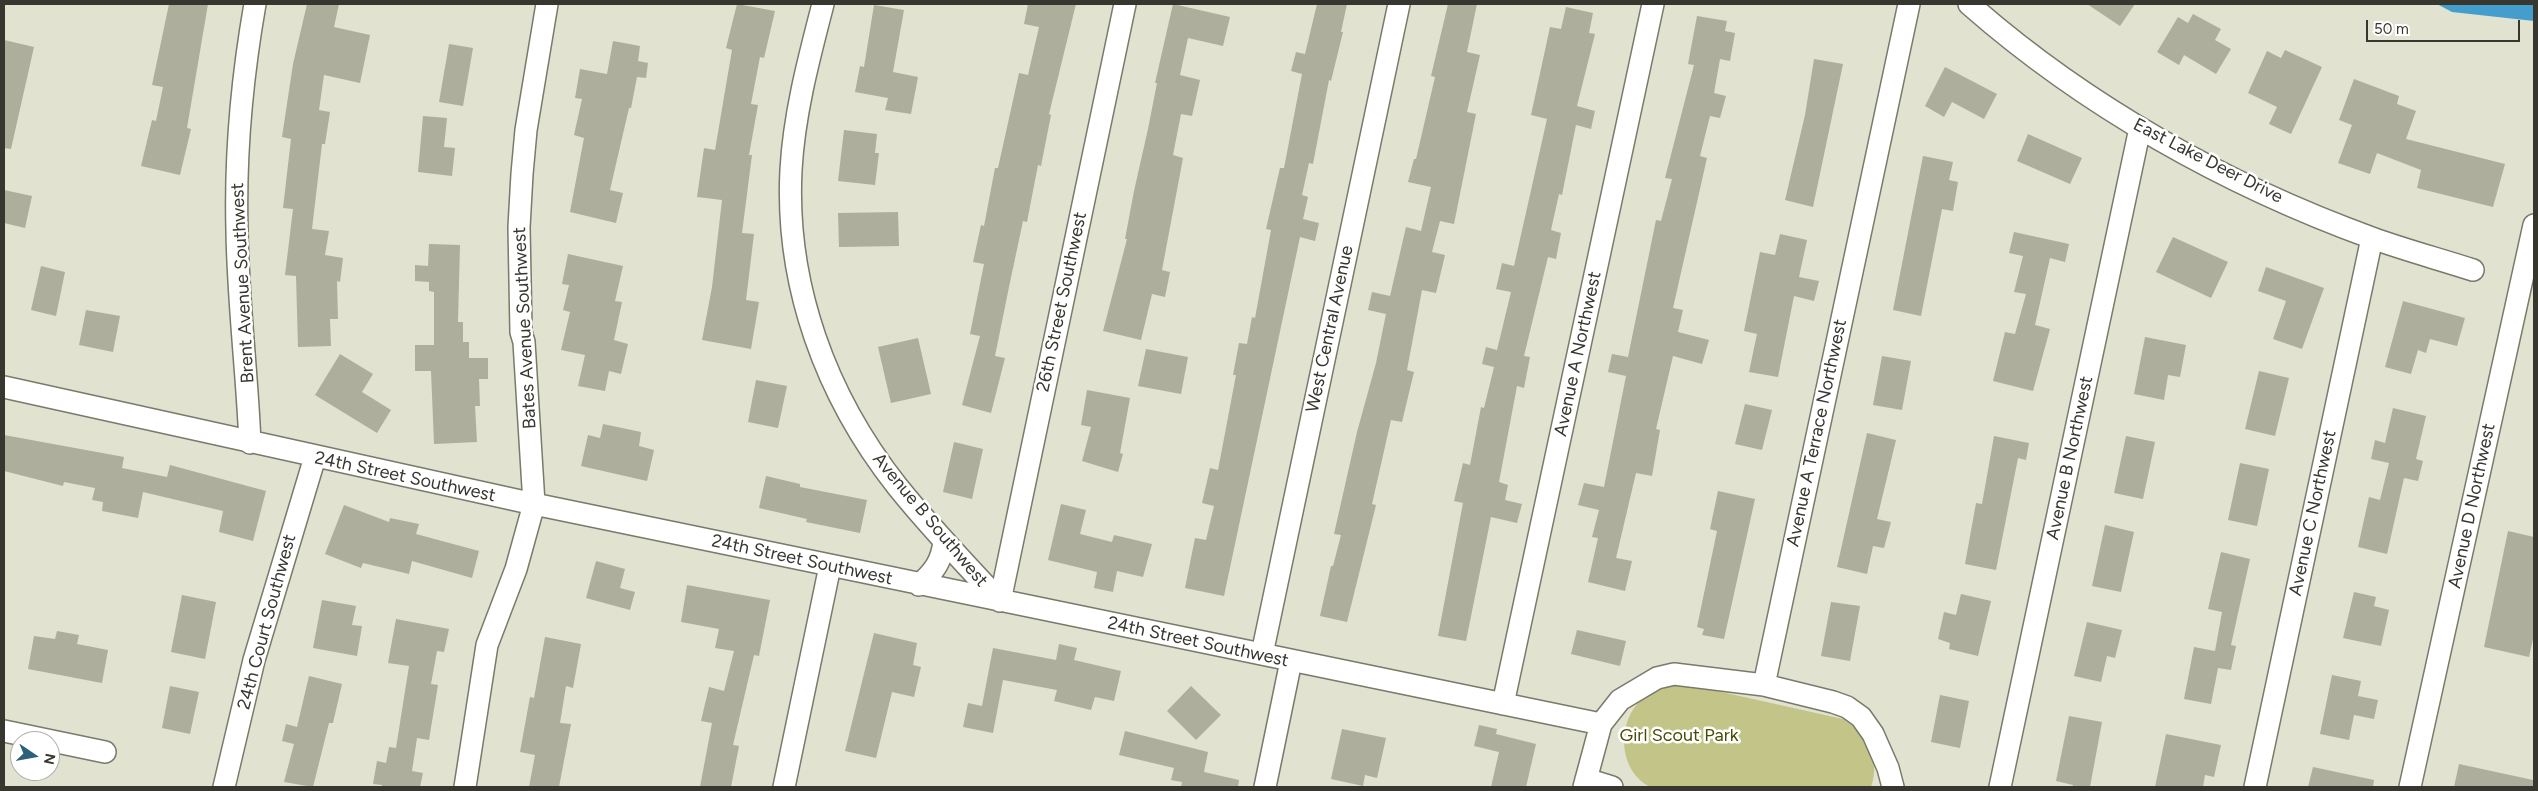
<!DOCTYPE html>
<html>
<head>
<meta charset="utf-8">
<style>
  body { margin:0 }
  #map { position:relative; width:2538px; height:791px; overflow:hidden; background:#e1e2cf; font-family:Figtree,sans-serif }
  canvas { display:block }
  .frame { position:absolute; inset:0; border:5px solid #373730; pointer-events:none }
  .north { position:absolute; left:10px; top:731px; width:50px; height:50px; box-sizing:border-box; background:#fff; border:1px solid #afafac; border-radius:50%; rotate:102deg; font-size:14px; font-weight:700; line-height:20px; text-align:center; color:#373730 }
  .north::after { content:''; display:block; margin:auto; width:18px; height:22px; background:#2c607d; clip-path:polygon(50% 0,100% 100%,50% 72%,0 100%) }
  .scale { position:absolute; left:2366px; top:20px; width:154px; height:22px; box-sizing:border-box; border:2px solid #373730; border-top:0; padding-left:6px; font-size:15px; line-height:18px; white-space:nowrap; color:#373730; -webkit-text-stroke:4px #fff; paint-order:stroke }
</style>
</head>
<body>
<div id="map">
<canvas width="2538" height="791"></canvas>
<div class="frame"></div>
<div class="north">N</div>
<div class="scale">50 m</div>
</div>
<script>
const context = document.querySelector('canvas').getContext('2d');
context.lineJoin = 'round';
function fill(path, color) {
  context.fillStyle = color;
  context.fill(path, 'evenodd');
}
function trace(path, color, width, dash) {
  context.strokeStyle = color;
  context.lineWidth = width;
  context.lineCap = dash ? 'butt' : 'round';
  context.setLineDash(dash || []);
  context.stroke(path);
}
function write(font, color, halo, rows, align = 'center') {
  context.font = font + ' Figtree,sans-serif';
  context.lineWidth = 5;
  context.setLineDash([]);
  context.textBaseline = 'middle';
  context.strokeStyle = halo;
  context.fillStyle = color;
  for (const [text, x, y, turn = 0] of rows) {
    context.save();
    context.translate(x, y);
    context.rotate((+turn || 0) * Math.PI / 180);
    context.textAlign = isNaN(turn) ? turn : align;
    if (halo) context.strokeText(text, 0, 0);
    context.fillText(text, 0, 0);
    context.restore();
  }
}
fill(new Path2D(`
  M1675,684L1690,685L1843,719C1867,734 1881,760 1871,787H1650C1620,772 1616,727 1638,703C1648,691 1661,687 1675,684Z`), '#c3c588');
fill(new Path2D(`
  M2437,4H2534V21L2452,12Z`), '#449ecd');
fill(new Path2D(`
  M169,4H208L187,128L191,129L180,175L141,166L152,120L156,121L163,87L152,85Z
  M307,4H339L334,27L370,35L360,83L324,75L319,110L330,112L325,144H322L312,229L329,231L325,255L343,258L340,282L337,281L338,319H330L331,346L298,347L296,276L285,275L293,209L283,208L291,139L282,137L293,64Z
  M737,4L775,11L764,58L760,57L751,104L758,105L749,155H752L742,233L754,234L746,300L759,302L751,349L702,340L712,287L722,200L697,197L704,148L715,150L732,50L726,48Z
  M1028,4H1076L1049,114L1051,115L1041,166L1038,165L1027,222L1023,221L1009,287L995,356L1005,358L991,413L962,405L980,336L970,334L984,264L973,262L981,225L984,226L995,168H998L1019,73L1028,75L1039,27L1024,24Z
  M1173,4L1230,17L1223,46L1188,38L1180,75L1200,80L1192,116L1181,114L1173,155L1183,158L1162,270L1170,272L1165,297L1152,294L1141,340L1103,331L1127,239H1125L1134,191L1148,129L1157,83H1155Z
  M1317,4H1347L1341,32H1343L1331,81L1329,80L1313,164L1309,163L1302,195L1308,197L1303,219L1319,223L1315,241L1300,237L1224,596L1185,588L1195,538L1206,540L1214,506L1202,503L1210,468L1218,470L1236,375H1233L1239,343L1247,344L1252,317L1255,318L1271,230L1266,229L1280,168H1284L1302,74L1291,71L1296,52L1305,54Z
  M1448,4H1477L1467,52L1480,55L1467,112L1476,114L1454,224L1440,221L1432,252L1445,255L1436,293L1422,290L1407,370L1414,372L1402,422L1391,420L1372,504L1376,505L1347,622L1320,616L1331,566H1333L1341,535L1334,534L1357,432L1376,363L1386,314L1368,310L1372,292L1390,296L1406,227L1421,231L1431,187L1408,182L1414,159H1416L1435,77L1431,76Z
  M2087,4H2135L2120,26Z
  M874,5L904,10L893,72L918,77L911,114L885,110L888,98L855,92L860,66L864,67Z
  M1566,7L1593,13L1589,33L1595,34L1577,106L1595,111L1591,129L1576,125L1562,195L1559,194L1551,230L1561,233L1556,259L1548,257L1524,356L1530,357L1524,388L1517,386L1499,482L1508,485L1505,500L1522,504L1517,523L1491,517L1466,641L1438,636L1463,503L1454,501L1463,463L1470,465L1481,407L1484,408L1494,367L1482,364L1486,347L1497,350L1511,292L1496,289L1502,263L1514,266L1547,119L1531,115L1550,27L1561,29Z
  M2193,14L2221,29L2215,40L2231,49L2216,74L2184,55L2179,65L2157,52L2178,17L2188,23Z
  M1697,16L1727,21L1725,31L1735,33L1730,61L1720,59L1714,93L1726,96L1720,118L1710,116L1700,156L1707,158L1673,308L1683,310L1678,332L1709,340L1702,364L1673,356L1656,429L1660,430L1652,476L1636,473L1616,558L1632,561L1625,591L1588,582L1598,538L1592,537L1599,510L1578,505L1584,483L1604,487L1626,376L1608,372L1612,354L1628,357L1656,220L1661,221L1672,179L1665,178L1694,65L1688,64Z
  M4,40L34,47L11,149L4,148Z
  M613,41L640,46L638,61L648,63L646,78L637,77L631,108H629L610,190L623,193L616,223L570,212L584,138L574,135L582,99L575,98L580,69L607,74Z
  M449,44L473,48L463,106L439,102Z
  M2285,50L2322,67L2291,134L2269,124L2277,107L2248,93L2267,51L2281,58Z
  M1814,59L1843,64L1813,207L1785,200L1805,115Z
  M1945,67L1997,94L1984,119L1952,102L1944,117L1925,106Z
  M2354,79L2399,96L2397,104L2416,111L2406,139L2505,164L2493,207L2417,188L2421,170L2377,153L2370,174L2338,163L2352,125L2339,120Z
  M423,116L447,118L444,147L455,148L452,176L418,172Z
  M844,130L877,134L875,153H879L875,185L838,181Z
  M2028,134L2082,158L2070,184L2017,161Z
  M1923,156L1953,162L1949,180L1958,182L1953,211L1942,209L1921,316L1893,310Z
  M4,190L32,196L25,228L4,223Z
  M898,212L899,246L839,247L838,213Z
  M2014,232L2069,244L2065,262L2050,258L2035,325L2050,329L2033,391L1993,381L2005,332L2015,334L2026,294L2014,292L2023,256L2009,253Z
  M1780,234L1807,240L1799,277L1819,281L1814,301L1794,296L1778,377L1749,372L1757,334L1744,331L1760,252L1775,255Z
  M2173,237L2228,262L2211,298L2156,272Z
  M429,244L460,245L458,322H463V342H469V358H488V379H479L480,406H475L477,442L434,444L431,371H415V345H434V292L429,291V282L415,281V265L428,266Z
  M568,254L623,266L615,301L622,302L614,340L628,344L621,374L609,371L605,391L578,386L585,355L561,350L570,312L563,310L569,285L562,284Z
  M41,266L65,272L56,316L31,310Z
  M2266,267L2324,288L2302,349L2273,339L2286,301L2258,291Z
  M2403,301L2465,318L2457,346L2430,339L2426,353L2418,350L2411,374L2385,367Z
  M86,310L120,316L113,352L79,345Z
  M2145,337L2186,345L2180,377L2168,375L2164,400L2134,394Z
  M918,338L931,394L891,403L878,347Z
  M1146,349L1188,357L1181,394L1138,386Z
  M340,354L373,374L362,392L391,410L377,433L315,395Z
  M1882,356L1911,361L1902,410L1873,405Z
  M2259,371L2289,378L2275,436L2245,429Z
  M756,380L787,386L778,428L748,422Z
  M1087,390L1130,398L1120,453L1123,454L1118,472L1082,461L1091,427L1081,425Z
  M1745,404L1772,410L1762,450L1735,444Z
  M2393,408L2426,416L2416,459L2423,461L2418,481L2404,478L2387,554L2358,547L2369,497L2380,500L2389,463L2371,459L2375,440L2385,443Z
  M603,424L641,432L639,446L654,450L647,481L581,466L588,435L600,438Z
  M1867,433L1896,440L1877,519L1891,522L1884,548L1873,546L1867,574L1837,567Z
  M4,435L124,457L122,468L167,477L170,465L266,491L253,541L219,532L223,511L143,492L138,518L102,511L103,502L92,500L95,488L64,482L63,486L4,471Z
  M1994,436L2029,443L2026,460L2018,458L1996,570L1965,564L1976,503L1982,504Z
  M2126,436L2155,442L2143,499L2114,493Z
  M954,442L983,449L972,499L943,492Z
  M2240,463L2269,469L2257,526L2228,520Z
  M766,476L800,484V487L867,500L860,533L806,522L807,519L759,508Z
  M1718,491L1755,499L1724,639L1702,635L1704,629L1697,627L1717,531L1710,529Z
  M1061,504L1086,510L1080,534L1112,542L1114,535L1152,544L1143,577L1117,571L1113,592L1094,588L1097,572L1048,560Z
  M344,505L389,522L390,518L419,524L416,534L479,551L472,578L412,561L409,574L363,563L361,568L325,554Z
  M2105,525L2134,532L2121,592L2092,586Z
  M2508,531L2534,537V634L2529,657L2484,647Z
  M2221,552L2250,559L2231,645L2236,646L2231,670L2218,668L2211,704L2184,699L2194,647L2215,651L2222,612L2208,609Z
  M596,561L625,569L620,588L635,592L630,610L586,598Z
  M687,585L770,600L759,656L754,655L733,745L739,746L731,787H700L712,723L701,721L709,687L724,691L734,651L715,648L719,629L681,622Z
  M2354,592L2376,597L2374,606L2389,610L2381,646L2343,638Z
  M1961,594L1991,601L1978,656L1949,649L1950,643L1938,639L1944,612L1956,615Z
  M182,595L216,602L205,659L171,652Z
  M322,600L356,606L352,625L362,626L357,656L313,648Z
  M1831,602L1860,606L1850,661L1821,656Z
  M396,619L449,629L444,652L437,651L431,684L438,685L429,740L417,738L412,771L423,773L420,787H382V785L373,784L377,761L386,763L389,747L396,748L409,666L388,663Z
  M2087,622L2122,630L2115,658L2107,656L2101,682L2074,676Z
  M1577,630L1626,641L1620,666L1571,654Z
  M57,631L79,635L77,644L108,650L102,683L28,669L34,636L55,639Z
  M874,633L917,643L913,665L921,667L914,697L892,692L876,758L845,751Z
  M545,637L581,644L573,688L566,686L560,723L571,724L559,787H529L535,755L520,752L530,697L534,698Z
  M1059,644L1077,648L1074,660L1121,671L1114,701L1095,697L1091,710L1054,701L1057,690L1003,680L993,733L963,727L968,703L982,706L993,648L1056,660Z
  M2332,675L2361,681L2358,696L2378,700L2374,719L2354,715L2349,740L2320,734Z
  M309,676L342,684L333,723H329L313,787L284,782L294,744L282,741L286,724L297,727Z
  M170,686L199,692L190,734L162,728Z
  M1191,686L1221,715L1196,740L1167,711Z
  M1940,695L1969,701L1960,748L1931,742Z
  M2069,716L2102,722L2090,787H2072L2073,785L2056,781Z
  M1479,725L1497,729L1496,734L1536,744L1526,787H1491L1499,752L1474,746Z
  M1342,729L1386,738L1377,778L1365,775L1363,786L1331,779Z
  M1125,731L1208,752L1204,772L1239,780L1238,787H1181L1182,782L1171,780L1174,768L1119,755Z
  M2166,734L2221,745L2214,777L2205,775L2203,787H2155Z
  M2459,764L2533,780V787H2454Z
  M2313,767L2374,780L2373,787H2308Z`), '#adae9c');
const minor = new Path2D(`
  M823,4C809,58 794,114 791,170C785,285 826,396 897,486C929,526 965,564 1000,601
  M1969,4C2085,106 2226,185 2372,238C2405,250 2439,259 2473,270
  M4,387L534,504L1601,724
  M250,443C247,372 238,301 237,231C235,155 242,78 255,4
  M919,585C934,572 942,561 944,541
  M1000,601L1125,4
  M1262,654L1399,4
  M1764,685L1909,4
  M1503,704L1653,4
  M4,731L105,752
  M1586,779L1612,787
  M224,787L254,660L315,457
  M465,787L487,645L516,569L534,504L524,342L521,332L519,227L522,174L526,130L547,4
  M784,787L830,566
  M1265,787L1291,661
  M1584,787L1601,724L1620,700L1657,678L1674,674L1764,685L1833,702L1847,707L1861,717L1873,734L1888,768L1893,787
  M2000,787L2140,128
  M2255,787L2372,238
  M2410,787L2534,225`);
trace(minor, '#797a69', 24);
trace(minor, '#fff', 21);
write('18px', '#373730', '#fff', [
  ["East Lake Deer Drive",2208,161,27],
  ["Brent Avenue Southwest",243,283,-93],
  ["26th Street Southwest",1062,302,-78],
  ["Bates Avenue Southwest",525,328,-93],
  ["West Central Avenue",1330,329,-78],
  ["Avenue A Northwest",1578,354,-78],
  ["Avenue A Terrace Northwest",1817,433,-78],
  ["Avenue B Northwest",2070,458,-78],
  ["24th Street Southwest",405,477,12],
  ["Avenue D Northwest",2472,506,-78],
  ["Avenue C Northwest",2313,513,-78],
  ["Avenue B Southwest",930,520,50],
  ["24th Street Southwest",802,560,12],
  ["24th Court Southwest",267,622,-75],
  ["24th Street Southwest",1198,642,12]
]);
write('18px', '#4c4b06', '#fff', [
  ["Girl Scout Park",1679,736]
]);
</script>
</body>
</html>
